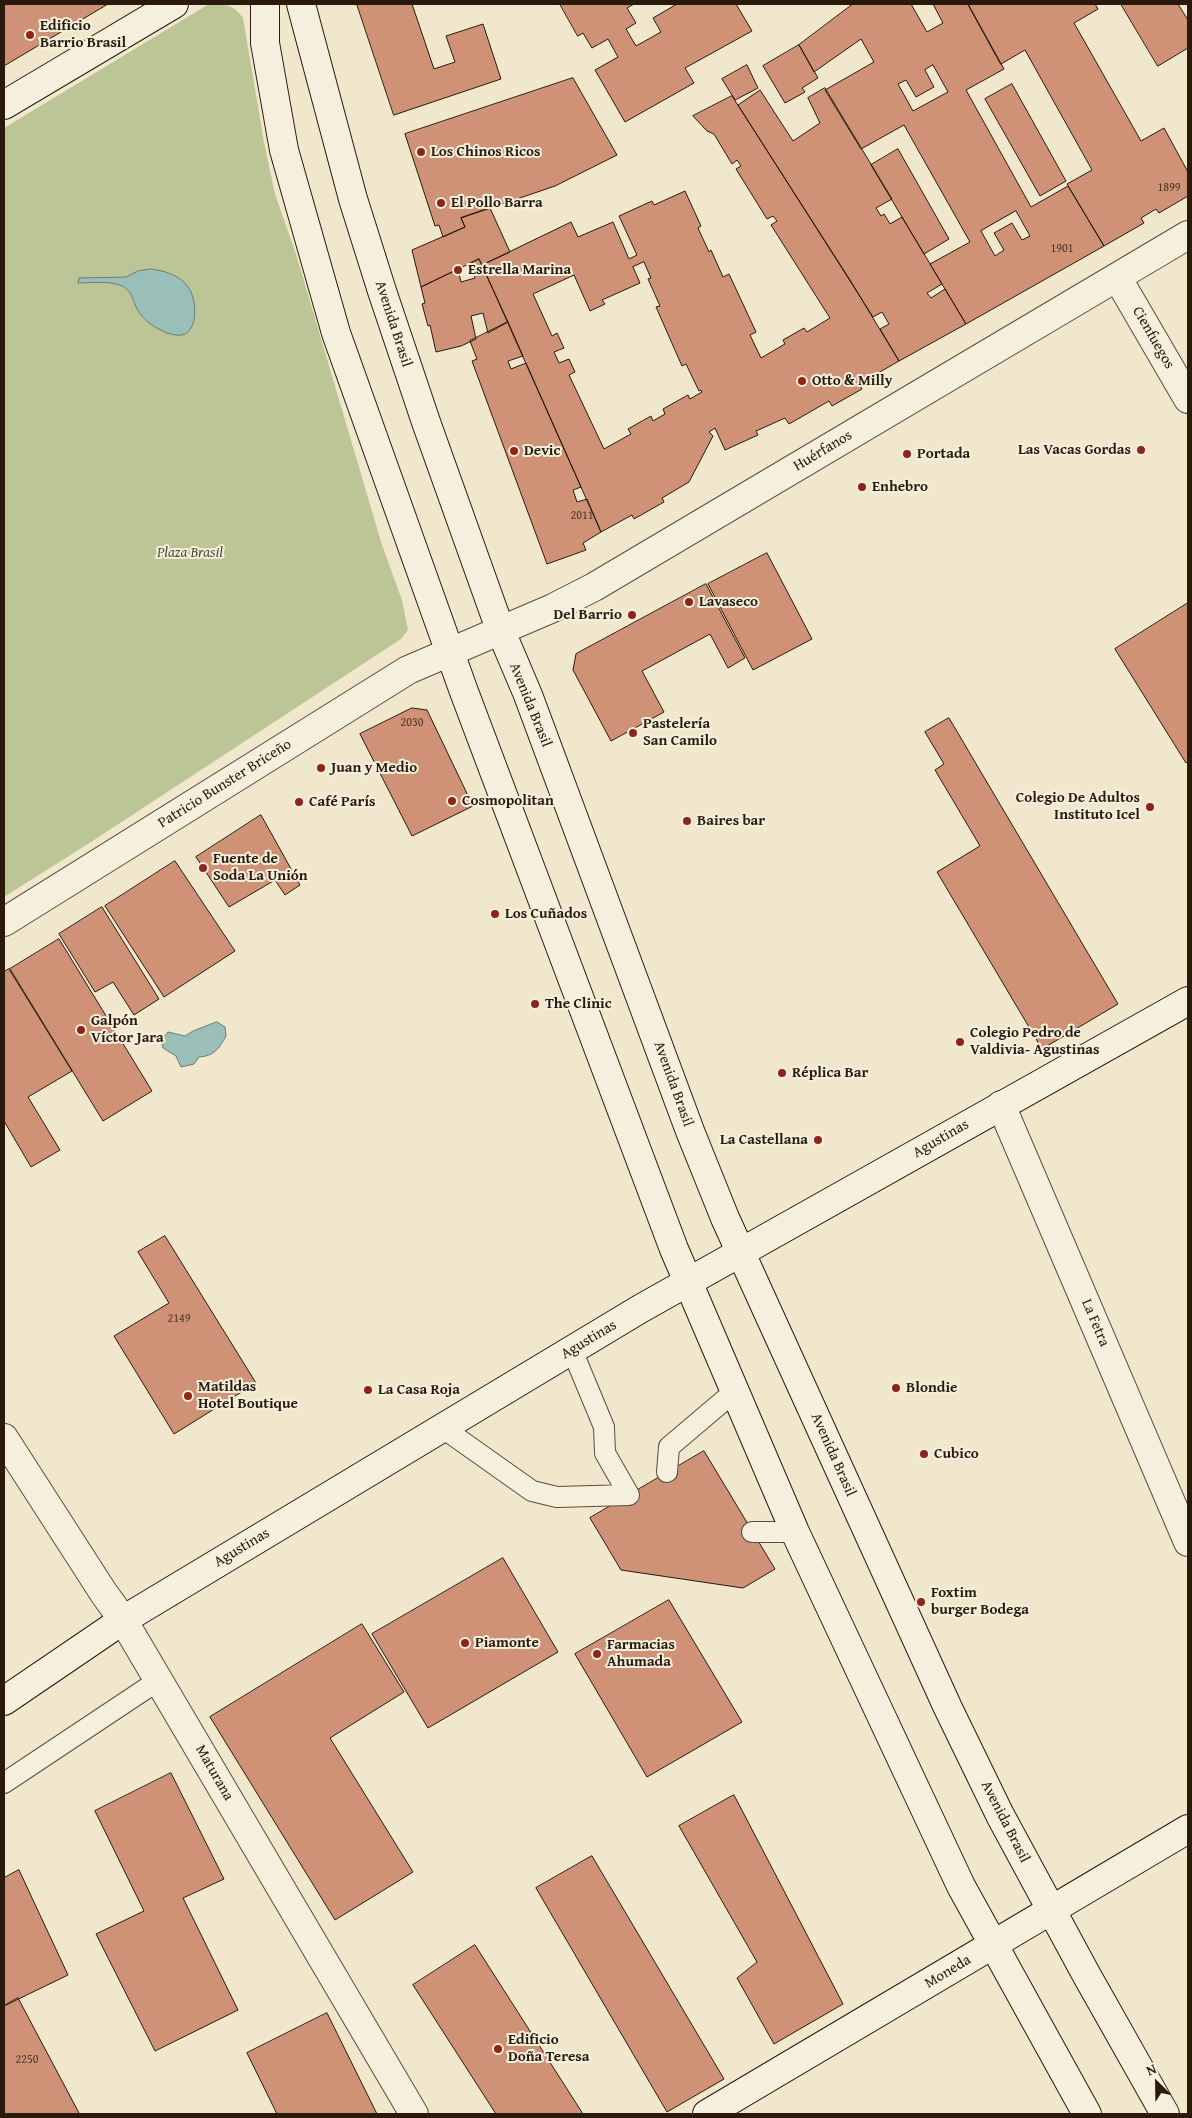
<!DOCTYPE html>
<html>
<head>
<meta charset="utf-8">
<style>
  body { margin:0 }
  #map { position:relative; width:1192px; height:2118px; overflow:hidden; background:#f0e7cc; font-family:"Gentium Book Plus",serif }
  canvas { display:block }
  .frame { position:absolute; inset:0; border:5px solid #291a0c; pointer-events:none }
  .north { position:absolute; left:1132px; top:2058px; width:50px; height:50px; -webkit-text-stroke:4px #f5efde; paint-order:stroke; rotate:337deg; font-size:14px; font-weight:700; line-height:20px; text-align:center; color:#291a0c }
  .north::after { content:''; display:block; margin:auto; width:18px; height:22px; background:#291a0c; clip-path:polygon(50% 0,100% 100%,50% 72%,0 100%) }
</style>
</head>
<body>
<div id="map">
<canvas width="1192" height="2118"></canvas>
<div class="frame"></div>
<div class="north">N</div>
</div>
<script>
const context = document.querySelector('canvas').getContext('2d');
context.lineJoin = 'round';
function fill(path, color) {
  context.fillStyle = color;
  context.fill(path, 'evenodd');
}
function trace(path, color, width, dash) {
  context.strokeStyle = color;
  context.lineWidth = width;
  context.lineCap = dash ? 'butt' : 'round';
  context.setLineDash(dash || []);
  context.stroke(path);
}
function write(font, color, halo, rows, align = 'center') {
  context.font = font + ' "Gentium Book Plus",serif';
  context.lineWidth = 4;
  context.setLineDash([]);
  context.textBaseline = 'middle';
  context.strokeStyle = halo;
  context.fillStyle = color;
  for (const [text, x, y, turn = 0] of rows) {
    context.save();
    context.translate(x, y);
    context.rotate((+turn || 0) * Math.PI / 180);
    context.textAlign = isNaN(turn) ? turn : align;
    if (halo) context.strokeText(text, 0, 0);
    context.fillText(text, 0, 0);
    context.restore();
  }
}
fill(new Path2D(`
  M209,4C225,4 233,4 243,18L264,142L275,194L296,254L382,545L402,600L408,630L401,639L91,842L4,897V128Z`), '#bcc596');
const water = new Path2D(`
  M151,269C165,271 180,275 188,287C197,298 199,331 182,335C177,336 171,334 167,333C155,328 144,321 137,309C133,301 132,292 124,287C112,280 91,283 78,283L79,278L126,277L138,271Z
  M217,1022L225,1027L226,1036C219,1049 214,1056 199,1057L194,1064L181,1067L176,1056L163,1048L161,1040L168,1032L185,1036L193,1031Z`);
fill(water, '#9abfb8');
trace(water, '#6d7d73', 1);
const building = new Path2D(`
  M4,4H108L4,66Z
  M357,4H412L434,69L455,62L446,36L483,24L501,79L394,115Z
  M560,4H634L627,8L636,23L626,29L636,46L661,32L653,18L677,4H736L752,31L685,68L694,83L625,122L595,70L618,57L608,39L592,48L583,33L578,36Z
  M853,4H911L927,32L943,23L933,4H968L1004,69L966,90L1031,207L1068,186L1104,246L966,324L930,264L970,242L904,125L861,149L825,90L874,62L861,39L814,72L799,45ZM933,65L948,92L913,111L898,84L906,80L916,97L934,87L925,70ZM1016,211L1030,236L1022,240L1012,223L994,233L1004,250L995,256L981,231Z
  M968,4H1095L1098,9L1074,23L1141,141L1164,128L1188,172V196L1159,213L1156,209L1141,218L1144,223L1104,246L1067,184L1092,170L1025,50L1001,64Z
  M1121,4H1178L1188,20V48L1158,66Z
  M799,45L818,78L802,88L805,92L785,103L763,66Z
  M747,65L758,88L735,100L722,79Z
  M573,78L617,155L555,186L461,218L465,227L443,237L439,225L435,226L405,134Z
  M1012,84L1066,181L1040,196L985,99Z
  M825,88L892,199L876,208L881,216L884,214L890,224L902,217L942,284L927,293L931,298L945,289L966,324L899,361L880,329L889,324L882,312L873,317L738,105L760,90L793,141L820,123L808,98Z
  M732,96L850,280L899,361L859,384L862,389L832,406L829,401L789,424L785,418L756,431L758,435L725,450L715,428L709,432L713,436L689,482L662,498L664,502L634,519L632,515L601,532L482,265L571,222L578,237L613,222L629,259L637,255L619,216L652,201L654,205L685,191L701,226L698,228L709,252L711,250L723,277L729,274L756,332L750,335L761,358L785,344L783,340L804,328L807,332L830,318L771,225L777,221L773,216L767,219L736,169L741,166L737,160L732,164L714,134L707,131L693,116ZM644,262L651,278L648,279L660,306L656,307L682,366L686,364L699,391L701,390L702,392L690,399L688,395L663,409L665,414L653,421L651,416L628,429L631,434L604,449L569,375L575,372L569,359L559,363L554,352L564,348L557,333L552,336L533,294L574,275L590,311L605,304L602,300L640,283L633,267Z
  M898,149L949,239L924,254L871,165Z
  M490,208L510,252L482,265L479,259L421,287L412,250L465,227L461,218Z
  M479,259L508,322L488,333L483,313L471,316L476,339L461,346L436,352L430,325L428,326L422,304L425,303L421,287L458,269L461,282L475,278L471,263Z
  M508,322L523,356L508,361L511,369L526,363L581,487L573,490L577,502L587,499L601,532L583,543L586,550L547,564L472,361L477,359L470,341Z
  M767,553L812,639L753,670L708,584Z
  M706,584L745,658L728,668L710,634L642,671L664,712L611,741L573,670L576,654Z
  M1188,603V761L1186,763L1115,649Z
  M412,708L427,710L473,806L412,836L360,734Z
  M949,718L1118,1004L1042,1049L937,872L980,846L935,770L944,764L925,732Z
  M261,815L300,885L285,895L275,880L229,907L196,857Z
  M175,861L235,951L164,997L105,906Z
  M102,907L159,999L134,1015L113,982L95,992L59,934Z
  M59,939L152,1091L103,1121L10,969Z
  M9,969L72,1071L28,1097L60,1150L31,1167L4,1121V972Z
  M165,1236L256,1383L174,1434L114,1336L169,1303L138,1252Z
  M704,1451L775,1569L743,1588L621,1570L590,1518Z
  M503,1558L558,1652L428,1728L372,1634Z
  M669,1600L742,1722L647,1777L575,1654Z
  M362,1624L404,1692L330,1738L413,1872L335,1920L210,1717Z
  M171,1773L224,1879L183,1898L238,2010L155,2051L96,1934L144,1911L95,1811Z
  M734,1795L843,2004L774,2044L737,1978L757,1962L679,1826Z
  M592,1856L724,2079L667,2112L536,1888Z
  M19,1870L68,1975L4,2006V1878Z
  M475,1945L583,2114H496L413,1985Z
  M18,1998L79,2113L78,2114H4V2006Z
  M327,2013L377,2114H277L247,2053Z`);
fill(building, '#cf9277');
trace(building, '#291a0c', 1);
const lane = new Path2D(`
  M443,1428L532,1491L557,1497L629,1495L605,1453L604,1427L572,1350
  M667,1472L669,1447L735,1391
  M752,1532H795
  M4,1783L159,1680`);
const street = new Path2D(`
  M1117,277L1188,399
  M4,922L408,670L553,608L594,587L1188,235
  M1001,1105L1188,1542
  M4,1438L103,1592L123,1620L414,2114`);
const secondary = new Path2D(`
  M265,4V43L284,150L336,333L463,689L674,1249L795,1532L961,1886L1087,2114
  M301,4L353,199L382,291L426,422L500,629L528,695L690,1131L725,1218L948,1708L1000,1815L1086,1974L1165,2114
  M4,105L174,4
  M4,1701L123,1620L640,1309L1188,1001
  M707,2114L1188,1829`);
trace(lane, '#5b4d3c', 22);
trace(street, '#5b4d3c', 30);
trace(secondary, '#291a0c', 30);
trace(lane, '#f5efde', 20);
trace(street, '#f5efde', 28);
trace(secondary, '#f5efde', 28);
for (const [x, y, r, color] of [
  [30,35,5,"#8f2418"],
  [421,152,5,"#8f2418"],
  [441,203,5,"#8f2418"],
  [458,270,5,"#8f2418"],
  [802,381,5,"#8f2418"],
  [1141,450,5,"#8f2418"],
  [514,451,5,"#8f2418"],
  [907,454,5,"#8f2418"],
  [862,487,5,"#8f2418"],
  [689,602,5,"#8f2418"],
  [632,615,5,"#8f2418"],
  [633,733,5,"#8f2418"],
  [321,768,5,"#8f2418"],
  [452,801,5,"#8f2418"],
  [299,802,5,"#8f2418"],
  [1150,807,5,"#8f2418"],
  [687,821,5,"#8f2418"],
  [203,868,5,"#8f2418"],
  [495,914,5,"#8f2418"],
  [535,1004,5,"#8f2418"],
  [81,1030,5,"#8f2418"],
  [960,1042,5,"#8f2418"],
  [782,1073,5,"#8f2418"],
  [818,1140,5,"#8f2418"],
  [896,1388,5,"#8f2418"],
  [368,1390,5,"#8f2418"],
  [188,1396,5,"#8f2418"],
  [924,1454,5,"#8f2418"],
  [921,1602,5,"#8f2418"],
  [465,1643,5,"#8f2418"],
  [597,1654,5,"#8f2418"],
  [498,2049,5,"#8f2418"]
]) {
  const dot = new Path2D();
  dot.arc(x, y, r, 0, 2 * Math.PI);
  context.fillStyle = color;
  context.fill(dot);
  trace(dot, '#f5efde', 2);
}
write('12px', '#523827', null, [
  ["1899",1169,188],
  ["1901",1062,249],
  ["2011",582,516],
  ["2030",412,723],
  ["2149",179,1319],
  ["2250",27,2060]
]);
write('bold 15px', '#291a0c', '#f5efde', [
  ["Edificio",40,26],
  ["Barrio Brasil",40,43],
  ["Los Chinos Ricos",431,152],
  ["El Pollo Barra",451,203],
  ["Estrella Marina",468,270],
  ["Otto & Milly",812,381],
  ["Las Vacas Gordas",1131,450,"right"],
  ["Devic",524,451],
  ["Portada",917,454],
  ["Enhebro",872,487],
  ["Lavaseco",699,602],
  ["Del Barrio",622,615,"right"],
  ["Pastelería",643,724],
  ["San Camilo",643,741],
  ["Juan y Medio",331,768],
  ["Colegio De Adultos",1140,798,"right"],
  ["Instituto Icel",1140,815,"right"],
  ["Cosmopolitan",462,801],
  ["Café París",309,802],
  ["Baires bar",697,821],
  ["Fuente de",213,859],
  ["Soda La Unión",213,876],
  ["Los Cuñados",505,914],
  ["The Clinic",545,1004],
  ["Galpón",91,1021],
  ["Víctor Jara",91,1038],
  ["Colegio Pedro de",970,1033],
  ["Valdivia- Agustinas",970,1050],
  ["Réplica Bar",792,1073],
  ["La Castellana",808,1140,"right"],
  ["Matildas",198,1387],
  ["Hotel Boutique",198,1404],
  ["Blondie",906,1388],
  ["La Casa Roja",378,1390],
  ["Cubico",934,1454],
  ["Foxtim",931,1593],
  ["burger Bodega",931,1610],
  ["Piamonte",475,1643],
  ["Farmacias",607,1645],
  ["Ahumada",607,1662],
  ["Edificio",508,2040],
  ["Doña Teresa",508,2057]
], 'left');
write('15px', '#291a0c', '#f5efde', [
  ["Avenida Brasil",393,324,72],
  ["Cienfuegos",1153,338,60],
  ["Huérfanos",823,451,-31],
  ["Avenida Brasil",530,705,68],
  ["Patricio Bunster Briceño",225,784,-32],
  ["Avenida Brasil",673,1084,70],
  ["Agustinas",941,1139,-30],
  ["La Fetra",1095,1323,67],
  ["Agustinas",589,1340,-31],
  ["Avenida Brasil",833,1455,66],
  ["Agustinas",242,1548,-31],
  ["Maturana",214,1773,60],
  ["Avenida Brasil",1005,1822,63],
  ["Moneda",948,1972,-31]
]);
write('italic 15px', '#554d35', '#f5efde', [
  ["Plaza Brasil",190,553]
]);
</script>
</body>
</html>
